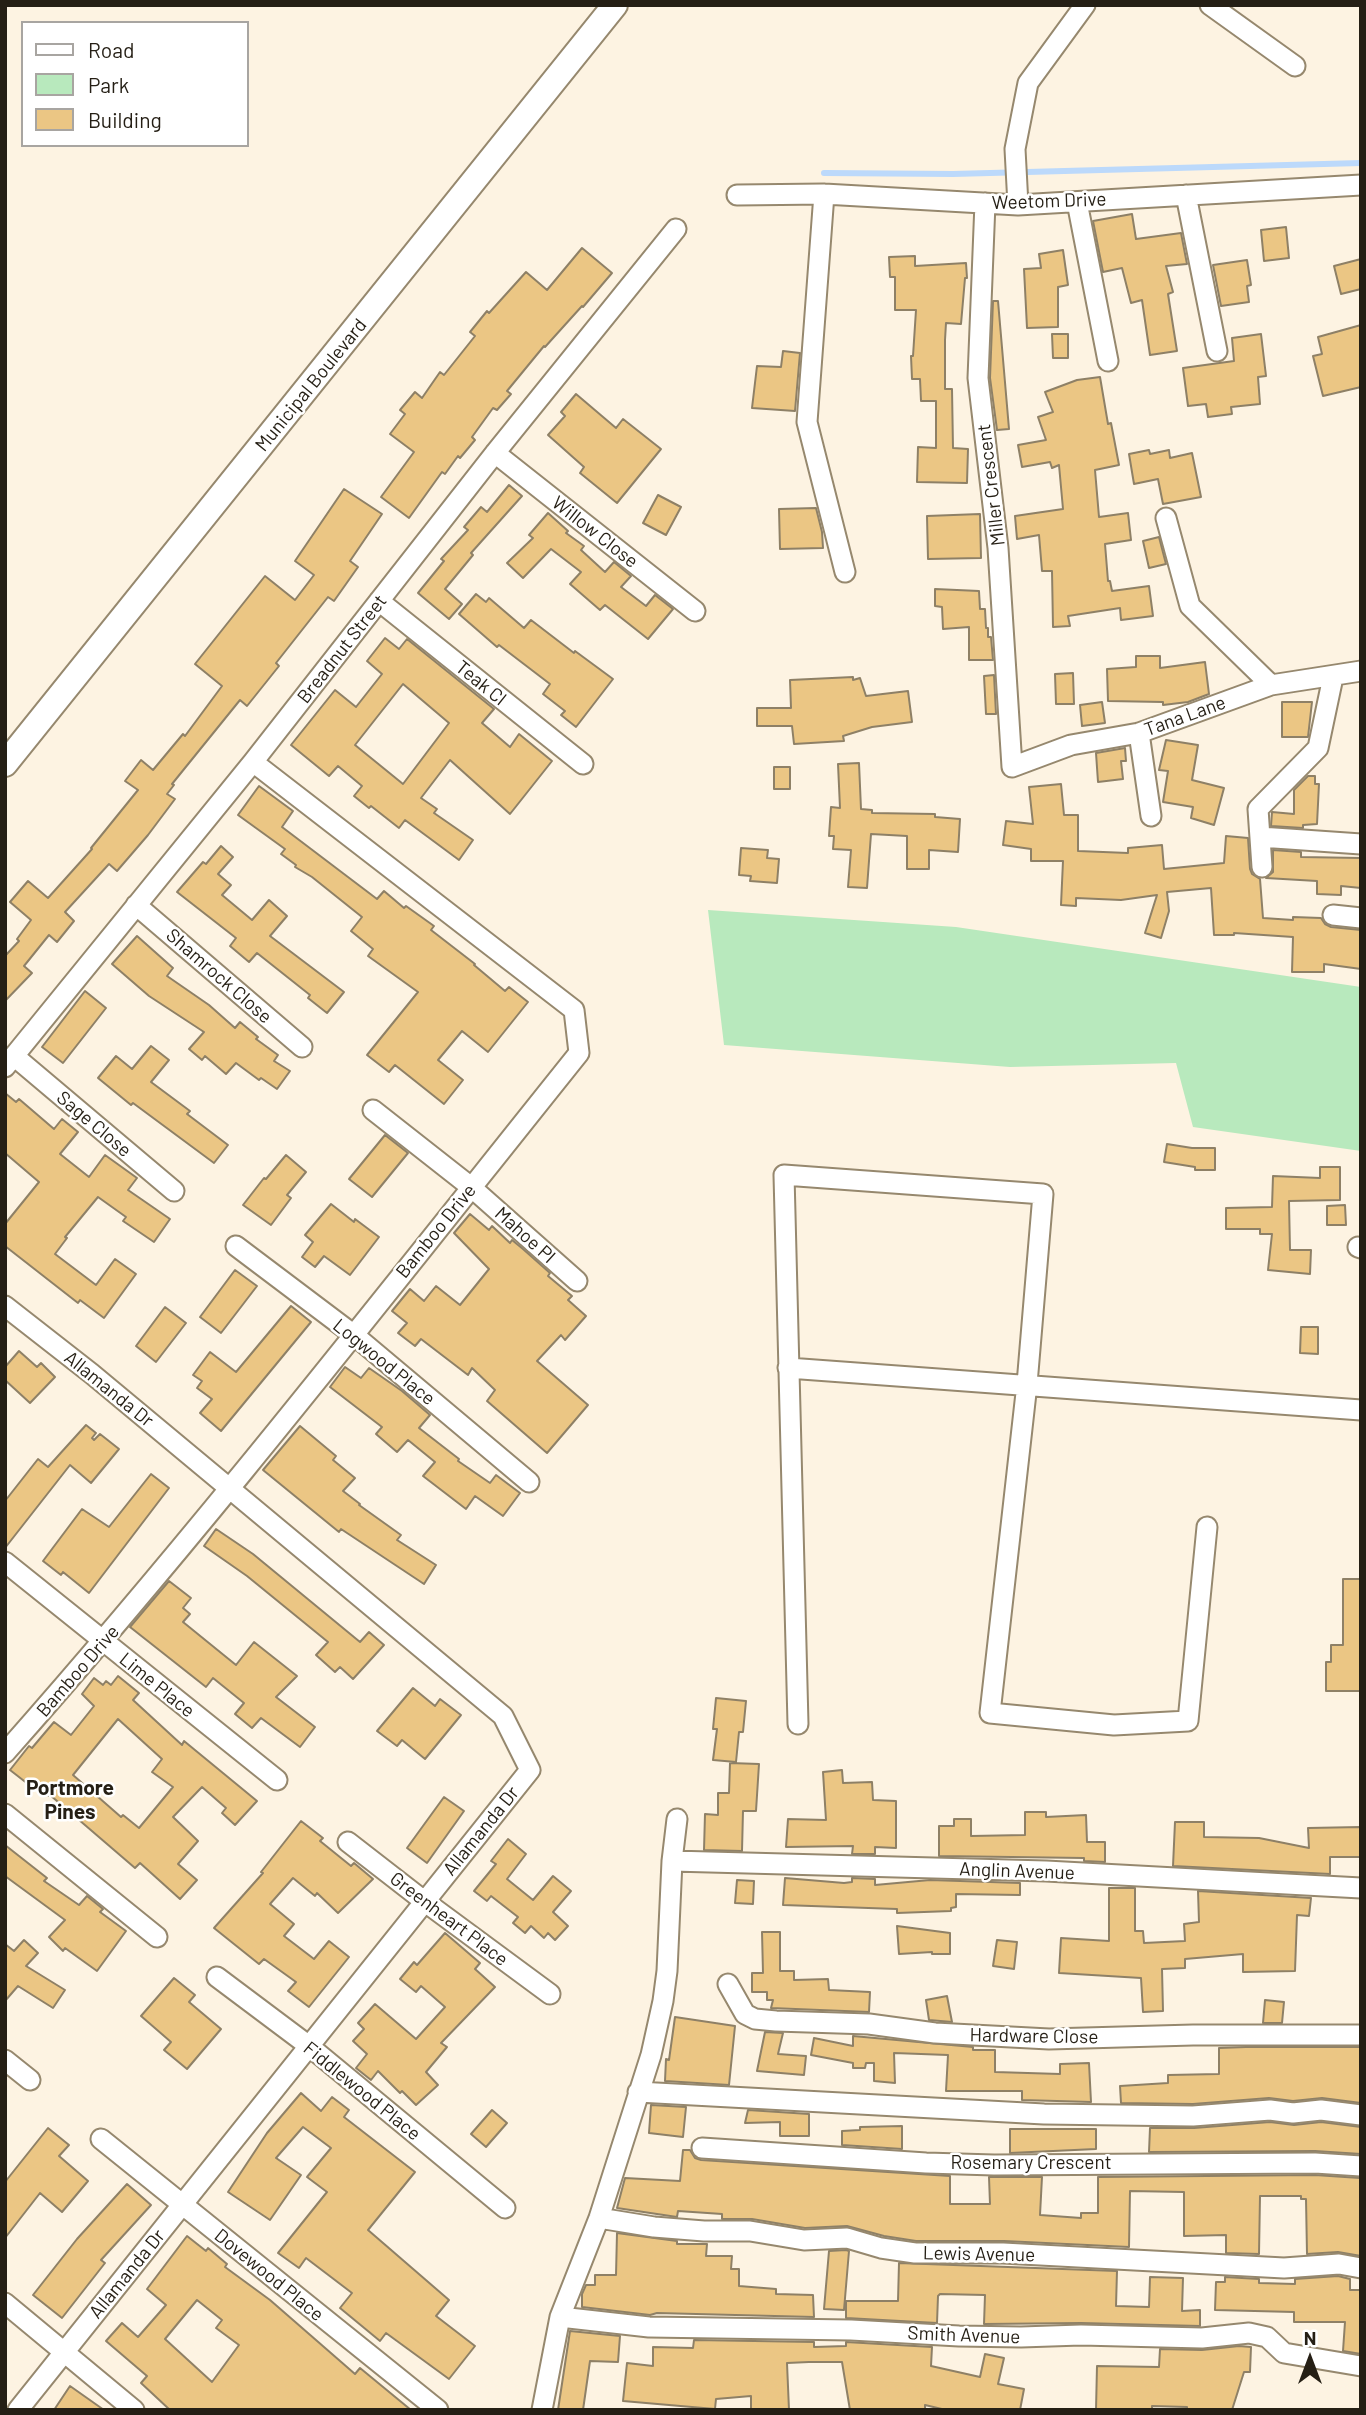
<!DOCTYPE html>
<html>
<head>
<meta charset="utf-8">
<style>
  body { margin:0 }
  #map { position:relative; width:1366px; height:2415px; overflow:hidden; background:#fdf3e2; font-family:Barlow,sans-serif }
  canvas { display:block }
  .frame { position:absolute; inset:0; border:7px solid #251f15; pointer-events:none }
  .legend { position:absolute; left:21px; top:21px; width:228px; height:126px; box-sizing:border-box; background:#fff; border:2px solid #a8a5a1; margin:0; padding:9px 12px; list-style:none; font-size:21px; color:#251f15 }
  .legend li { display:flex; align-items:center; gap:14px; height:35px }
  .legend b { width:35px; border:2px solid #a8a5a1 }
  .north { position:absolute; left:1275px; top:2324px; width:70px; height:70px; -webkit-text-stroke:5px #fff; paint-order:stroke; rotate:0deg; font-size:19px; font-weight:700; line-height:28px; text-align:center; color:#251f15 }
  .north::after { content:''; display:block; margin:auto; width:24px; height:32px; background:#251f15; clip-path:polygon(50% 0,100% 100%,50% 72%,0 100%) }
</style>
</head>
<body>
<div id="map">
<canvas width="1366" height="2415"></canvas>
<div class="frame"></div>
<ul class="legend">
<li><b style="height:9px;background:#fff"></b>Road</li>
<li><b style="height:19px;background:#b8e9bd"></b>Park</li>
<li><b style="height:19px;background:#ebc684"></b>Building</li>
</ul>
<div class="north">N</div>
</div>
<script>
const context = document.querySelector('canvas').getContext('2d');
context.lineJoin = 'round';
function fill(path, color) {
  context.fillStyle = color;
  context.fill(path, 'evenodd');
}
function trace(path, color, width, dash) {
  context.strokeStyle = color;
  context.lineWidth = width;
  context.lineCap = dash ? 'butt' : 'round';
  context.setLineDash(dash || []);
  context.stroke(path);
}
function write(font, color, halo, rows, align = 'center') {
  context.font = font + ' Barlow,sans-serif';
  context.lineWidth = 5;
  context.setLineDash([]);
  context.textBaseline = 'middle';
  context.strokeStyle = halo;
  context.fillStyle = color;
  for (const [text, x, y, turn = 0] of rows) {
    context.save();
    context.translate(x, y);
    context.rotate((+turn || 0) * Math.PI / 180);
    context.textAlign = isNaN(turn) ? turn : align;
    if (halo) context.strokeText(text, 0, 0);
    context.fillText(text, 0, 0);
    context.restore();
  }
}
fill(new Path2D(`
  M708,910L956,927L1361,987V1151L1193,1127L1176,1063L1010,1067L724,1045Z`), '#b8e9bd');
trace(new Path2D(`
  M824,173L953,174L1361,163`), '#bcd9fb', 6);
const building = new Path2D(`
  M1132,214L1136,239L1181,233L1187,264L1166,266L1173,292L1168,294L1177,351L1150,355L1142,300L1131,303L1122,268L1103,272L1093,221Z
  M1286,227L1289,258L1264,261L1261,230Z
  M582,248L612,273L583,307L582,306L545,347L544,346L507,391L511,394L497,410L493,408L472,437L475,440L460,458L458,456L445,474L442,472L409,518L381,497L414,452L390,434L405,414L400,410L415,392L422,398L440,372L444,375L475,336L470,332L487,311L489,313L526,272L547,290Z
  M1063,250L1068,285L1058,287V327L1027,328L1024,269L1041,268L1039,254Z
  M915,256V266L966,263L967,278H965L961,324L946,323L945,340V389H952L953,448L968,449L967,483L917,482L918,447L936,448V401H921L920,379H912L911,356H913L916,310H895V277H890L889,257Z
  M1361,259V289L1341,294L1334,266Z
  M1247,260L1251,285L1247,286L1249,302L1221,306L1213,265Z
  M993,301H998L1009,429L997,430L990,378Z
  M1361,325V387L1323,396L1313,356L1322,354L1318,337Z
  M1052,334H1068V358H1053Z
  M1261,334L1266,376L1258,377L1260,404L1231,407L1232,414L1208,417L1206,404L1188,406L1183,368L1234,361L1232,338Z
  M783,351L800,353L795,411L752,408L757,366L781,367Z
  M1100,377L1108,424L1111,423L1119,465L1095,470L1099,517L1128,513L1131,540L1105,544L1108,581H1110L1112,591L1149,586L1153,616L1121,620L1120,608L1068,616L1070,626L1053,627L1052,571H1042L1039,535L1017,539L1015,516L1063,509L1059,465L1052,468L1050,462L1022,467L1018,445L1046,440L1038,417L1053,412L1045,392L1077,380Z
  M576,394L616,428L623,419L661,449L617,503L580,473L584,467L548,435L565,416L561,412Z
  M1149,450L1150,454L1169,450L1170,458L1192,453L1201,497L1163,504L1158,479L1134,484L1129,454Z
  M509,485L522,496L471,553L473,555L445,589L462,604L449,619L418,593L444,561L441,559L468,530L464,527L481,507L487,512Z
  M344,489L382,514L350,561L358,567L334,601L328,597L276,663L279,666L247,706L240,700L172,784L174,785L167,794L175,799L148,835L117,871L109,864L65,912L74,921L57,942L49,935L24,966L32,973L5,1001V956L19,941L17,939L31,920L10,902L28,881L48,898L92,849L91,848L138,790L125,781L141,760L153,770L183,734L185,736L222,686L195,664L265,576L295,600L314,575L295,561Z
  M658,495L681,507L666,535L643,523Z
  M816,508L822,532L823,548L780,549L779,509Z
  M548,513L568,531L566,533L584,546L581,550L605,572L614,562L631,576L621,587L646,606L655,595L673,609L648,639L605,605L600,610L570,584L581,572L551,549L523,578L507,563L533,538L529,535Z
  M980,514L981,558L928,559L927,516Z
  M1159,537L1166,564L1149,568L1143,541Z
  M935,589L979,591L980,609H985L986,628H988V637H991L993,660H969V627L943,629L942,607L935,606Z
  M476,594L486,602L489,598L524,628L531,620L574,653L575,651L613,679L576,727L561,715L565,711L543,694L550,684L499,645L497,647L459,614Z
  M385,638L399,649L407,639L494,709L482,723L510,747L519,734L552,761L510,814L450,760L421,798L437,809L434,813L473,840L459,860L405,820L399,828L371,806L369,808L354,796L362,786L338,766L329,776L291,745L335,690L356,707L382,674L367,661ZM403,684L449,723L403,784L355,745Z
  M1136,656H1160V668L1205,662L1209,694L1188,702L1163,705V702L1108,701L1107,669L1136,667Z
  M1073,673L1074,704H1056L1055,674Z
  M994,675L996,714H986L984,676Z
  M853,677V680L860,678L866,696L908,691L912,722L872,727L843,736L844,741L794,744L792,726H757V708H791L790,680Z
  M1102,702L1105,723L1082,726L1080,705Z
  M1282,702H1312L1308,737H1282Z
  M1166,740L1198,745L1192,780L1224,788L1214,825L1191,818L1193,807L1163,802L1168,771L1159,770Z
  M1125,748L1126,761H1121L1123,779L1098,782L1096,753Z
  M859,763L861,809L872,810V813L935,814V817L960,819L958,852L929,850V869H907V836L871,834L867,888L848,887L851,850L833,849L834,836H829L831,807L840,808L838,764Z
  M774,767H790V789H774Z
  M1308,776H1315V784H1319L1317,824L1303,825V828L1271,826L1272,812L1294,814V790Z
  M1061,784L1064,815H1078V851L1128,853V848L1162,845L1164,869L1224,863L1226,836L1248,838L1250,869L1252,874L1260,879L1263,918L1293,920V917L1321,918L1325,924L1331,927L1361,930V969L1324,964V972H1292L1293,937L1234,933V935H1214L1211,888L1167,892L1169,911L1161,938L1145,933L1157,895L1121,900L1076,898V906L1061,905L1063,861H1031V849L1003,845L1006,821L1033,824L1029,787Z
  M259,786L293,811L282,827L377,899L384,891L404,908L406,906L434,926L431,930L475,964L474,965L505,991L509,987L528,1002L488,1052L462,1031L438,1060L463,1080L444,1104L395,1065L389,1072L367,1055L418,992L368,956L373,949L351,931L362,917L312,877L295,867L296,865L281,854L285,849L238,815Z
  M221,846L233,857L218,874L231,885L222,895L252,920L269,900L287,916L270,936L344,992L327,1013L308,998L310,995L257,953L249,962L230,946L236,938L177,892L203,862L206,864Z
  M741,848L768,850L767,858L779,859L777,883L750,881L751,876L739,875Z
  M1273,850L1301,852V857L1361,858V888L1341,886V895L1317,894V881L1266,878L1273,872Z
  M137,936L173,968L167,976L209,1005L235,1028L240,1022L258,1037L256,1039L278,1055L274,1061L290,1071L277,1089L261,1078L259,1080L236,1063L226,1074L205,1056L202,1060L189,1049L204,1032L149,996L112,964Z
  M85,991L106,1008L63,1063L42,1047Z
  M151,1046L169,1060L151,1082L190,1111L187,1114L228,1145L214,1163L133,1103L131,1105L98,1078L116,1056L132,1069Z
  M5,1093L16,1102L19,1099L54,1129L62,1119L78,1132L60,1154L89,1177L105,1155L137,1178L128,1190L170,1219L154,1242L123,1221L126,1217L98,1197L65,1237L67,1238L55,1254L96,1285L115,1259L136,1274L104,1318L80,1300L78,1303L5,1246V1224L39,1182L5,1153Z
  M385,1135L408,1153L372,1197L349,1179Z
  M1167,1144L1192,1148H1215V1170H1195V1167L1164,1162Z
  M286,1155L306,1172L287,1195L291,1198L271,1225L243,1205L264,1178L266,1179Z
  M1320,1167H1340V1200L1289,1201L1290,1250H1311L1310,1274L1268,1270L1272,1234H1260V1229H1226V1208L1272,1207L1273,1176L1320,1178Z
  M331,1204L354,1222L355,1219L379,1237L350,1275L324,1256L315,1267L302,1257L313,1242L305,1235Z
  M1345,1205L1346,1225H1327V1206Z
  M470,1214L489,1230L492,1226L510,1243L512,1240L523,1249L550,1273L548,1276L572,1296L568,1300L586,1316L565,1340L561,1335L537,1361L588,1405L547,1453L487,1401L495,1390L472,1368L468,1375L421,1339L415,1346L398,1333L407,1323L392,1311L410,1289L424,1301L436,1286L460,1305L489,1269L454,1233Z
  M235,1270L257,1286L221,1333L200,1317Z
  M291,1306L311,1322L221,1431L200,1413L212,1399L197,1388L202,1381L193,1375L210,1352L236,1372Z
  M165,1307L186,1323L156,1362L136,1346Z
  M1301,1327H1318V1354L1300,1353Z
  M19,1351L37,1367L41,1363L55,1377L30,1403L5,1380V1367Z
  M345,1367L361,1378L369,1368L402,1391L430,1415L419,1428L459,1459L458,1461L490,1483L496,1475L520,1493L503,1516L475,1496L466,1509L423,1476L435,1462L408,1440L397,1452L376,1434L382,1427L330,1387Z
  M86,1425L96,1433L92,1438L94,1440L100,1434L119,1449L91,1483L70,1465L5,1548V1501L38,1459L48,1467Z
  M300,1426L336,1456L333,1460L355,1478L343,1491L360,1504L359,1505L401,1535L397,1540L436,1565L424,1584L341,1529L339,1532L263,1470Z
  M151,1474L169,1488L89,1593L63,1572L61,1575L43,1561L82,1509L109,1527Z
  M216,1529L253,1554L360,1642L369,1632L384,1645L353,1679L340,1667L335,1672L316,1655L328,1642L247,1576L204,1546Z
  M1343,1579H1361V1691H1326V1662H1331V1645H1343Z
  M169,1581L191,1598L183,1608L190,1614L183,1622L236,1665L254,1642L297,1676L276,1697L315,1727L300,1747L261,1718L252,1728L235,1714L244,1703L213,1678L206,1687L130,1627Z
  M118,1676L139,1693L133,1700L182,1745L184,1741L257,1801L235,1825L222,1813L226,1808L202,1787L173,1817L198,1841L178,1864L197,1880L180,1899L140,1863L135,1868L50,1795L49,1796L30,1782L28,1784L10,1770L29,1746L32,1748L54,1722L71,1735L94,1706L82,1694L94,1678L103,1685L106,1681L111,1685ZM118,1719L162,1759L152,1772L173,1787L139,1828L123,1815L121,1817L73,1775Z
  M413,1688L435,1706L440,1699L461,1715L425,1759L402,1740L397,1746L377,1731Z
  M716,1698L746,1701L743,1732H739L736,1762L713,1760L717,1729H713Z
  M730,1763L759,1764L756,1811H743L742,1851L704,1850L705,1814L718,1815V1793H729Z
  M842,1770L843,1783L872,1782L873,1800L896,1801V1848L875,1847V1854H852L853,1846L786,1847L788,1819L826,1820L823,1772Z
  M444,1797L464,1811L427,1863L407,1848Z
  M1025,1812H1046V1817L1086,1815L1087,1842H1105V1862L1084,1861V1858L939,1856V1826H954V1819H971V1836L1025,1835Z
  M301,1821L323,1838L320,1841L351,1866L354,1863L373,1879L338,1913L317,1893L315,1896L293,1878L270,1904L294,1924L284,1936L314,1959L329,1941L349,1957L309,2007L288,1991L296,1982L264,1959L259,1964L214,1928L263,1873L261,1872Z
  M1175,1822H1204V1837L1259,1838L1309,1848L1308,1828L1361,1827V1857H1330V1874L1173,1866Z
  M508,1839L526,1854L507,1879L533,1900L553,1876L571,1891L553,1912L568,1926L555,1940L548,1933L544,1938L531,1926L525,1933L513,1923L518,1917L491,1896L487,1901L474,1891L496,1864L491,1861Z
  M5,1845L47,1878L44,1881L79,1905L87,1896L103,1909L100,1912L126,1931L97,1971L65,1948L63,1951L49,1937L65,1920L5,1876Z
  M785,1878L844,1883L852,1882V1878L875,1879V1885L930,1880L1020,1883V1895L956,1894V1907L951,1908V1911L897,1913V1909L783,1905Z
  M737,1880L754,1881L753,1904L735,1903Z
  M1109,1888H1135V1931H1143L1144,1943L1185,1941L1184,1924L1199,1922L1198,1891L1311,1898L1309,1916L1297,1915L1295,1971L1243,1972V1954L1185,1959V1968L1162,1969L1163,2011L1143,2012L1141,1978L1059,1973L1061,1938L1109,1941Z
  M897,1926L950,1933V1954H932V1952L899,1954Z
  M762,1932H780V1971H794V1980L828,1979L829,1990L870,1992L869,2012L771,2008L773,2000H767V1992H752V1973H763Z
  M445,1933L480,1963L475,1969L495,1987L441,2043L447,2047L426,2072L438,2085L416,2105L402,2091L400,2093L378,2071L371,2080L356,2068L367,2054L353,2041L364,2029L358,2023L375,2004L416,2039L445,2007L421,1986L416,1992L400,1979L414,1962L417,1965Z
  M24,1940L38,1953L26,1966L65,1990L53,2008L18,1986L5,2001V1944L14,1951Z
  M997,1940L1017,1942L1014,1969L993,1966Z
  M174,1978L195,1995L189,2002L221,2029L187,2069L164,2050L171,2042L141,2016Z
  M947,1996L952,2022L929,2020L926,2000Z
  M1265,2000L1284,2002L1282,2023H1263Z
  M675,2017L735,2026L729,2085L665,2081L666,2059L669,2060Z
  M765,2032L783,2033L778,2054L806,2056L804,2075L757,2071Z
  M853,2036L973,2047V2050H995V2072L1060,2074V2064L1089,2063L1091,2102L1022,2100V2091H946L948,2055L894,2053L895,2083L874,2081V2063H866L865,2068H853V2063L811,2055L814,2038L853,2046Z
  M1246,2047H1361V2103L1322,2098L1293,2101L1269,2098L1193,2104L1121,2103L1120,2086L1168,2083V2075L1219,2074V2048Z
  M301,2093L321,2111L332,2097L349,2110L344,2117L415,2172L368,2230L449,2300L436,2316L475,2346L449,2379L386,2333L380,2341L340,2308L352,2293L306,2258L299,2268L278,2253L327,2192L307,2177L331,2148L303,2127L276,2158L301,2175L270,2220L228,2192L267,2133Z
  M651,2105L686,2107L683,2137L649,2133Z
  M492,2110L507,2123L486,2147L471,2134Z
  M748,2110L809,2114V2136H780V2122L745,2123Z
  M1270,2122L1294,2125L1321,2122L1361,2127V2154L1315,2151L1149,2152L1150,2128H1194Z
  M902,2126V2149L842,2145V2131L860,2130V2127Z
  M48,2128L69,2145L59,2156L88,2181L62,2212L40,2193L5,2238V2182Z
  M1010,2129H1096V2149L1010,2153Z
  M683,2150H690L695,2158L701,2160L950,2176V2204H990L989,2177H1042L1040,2215L1081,2218V2213H1098V2177L1315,2175L1360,2178L1361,2256L1338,2252L1307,2254L1306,2199H1301V2196H1260L1259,2254L1226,2253V2235L1184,2236V2192L1130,2191L1129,2247L1004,2241H916L884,2236L847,2226L805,2228L752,2219H722V2214L678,2211L677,2217L617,2208L625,2178L680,2181Z
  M127,2184L151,2205L101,2260L105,2263L62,2318L33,2295L77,2239Z
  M617,2233L677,2241V2244H707L706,2256H732L731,2269H739V2286L776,2289V2294L813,2295L814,2317L657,2313L650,2315L582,2307V2294L586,2285H595V2275H616Z
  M187,2236L206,2251L208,2248L227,2264L225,2267L270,2300L355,2374L360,2368L411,2410H170L141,2383L147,2376L106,2341L122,2323L138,2337L166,2305L147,2289ZM197,2300L222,2320L216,2328L239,2345L212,2382L165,2339Z
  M846,2250L849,2251L844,2310L824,2309L829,2251Z
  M899,2263L1117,2271L1116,2306L1149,2307L1150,2277L1183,2278L1182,2311L1200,2310V2326L1081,2323L984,2324L985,2295L940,2294L938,2296L937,2323L846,2318V2301H898Z
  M1338,2276L1350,2279V2290H1361V2354L1343,2351L1345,2322H1294V2312L1215,2310L1216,2282H1225V2277L1259,2279V2283L1295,2284V2279Z
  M570,2331L620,2336L618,2362L590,2361L583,2410H558Z
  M694,2340L814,2342V2347L846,2346V2342L932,2347L931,2366L980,2377L985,2354L1004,2358L998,2384L1024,2389L1020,2410H946L925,2405V2410H850L842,2362H809L787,2363L789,2410H751V2396L716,2399L715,2409L623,2401L627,2363L653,2366V2347L693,2348Z
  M1239,2346L1251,2347L1250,2372H1244L1232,2410H1187V2407L1152,2406V2410H1096L1097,2366L1159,2367L1160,2349L1202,2350Z
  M70,2386L104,2410H54Z`);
fill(building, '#ebc684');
trace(building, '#8e8066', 2);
const minor = new Path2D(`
  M1210,5L1295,66
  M824,194L807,422L845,572
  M737,195L824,194L1018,205L1361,185
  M1186,195L1217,351
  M1077,202L1108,361
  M985,203L978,378L998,548L1012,767L1071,745L1139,733L1271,685L1361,671
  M1018,205L1015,149L1028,83L1085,5
  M495,453L695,611
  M1166,518L1190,606L1271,685
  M379,601L583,764
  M1139,733L1151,816
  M1260,837L1361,844
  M1262,867L1258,809L1318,748L1333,677
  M136,905L302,1047
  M1333,915L1361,918
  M14,1056L174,1191
  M5,1067L253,762L495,453L676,229
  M373,1110L471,1187L577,1281
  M236,1246L354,1335L529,1482
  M1358,1247L1361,1248
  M5,1306L92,1374L503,1716L530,1770L18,2410
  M788,1368L1361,1410
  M5,1562L277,1780
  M798,1724L784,1175L1043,1194L1027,1384L990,1713L1114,1725L1188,1721L1207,1527
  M5,1753C205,1527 390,1289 579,1053L574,1010L253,762
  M5,1814L157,1937
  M348,1842L424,1901L550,1994
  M672,1861L1046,1871L1361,1888
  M217,1977L309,2046L505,2208
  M728,1984L745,2014L755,2019L776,2021L869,2024L935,2033L1049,2039L1193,2035H1361
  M5,2060L30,2080
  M638,2092L1044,2114L1193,2116L1270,2110L1293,2113L1321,2110L1361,2115
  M101,2139L438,2410
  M702,2148L926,2163L994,2165L1315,2163L1361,2166
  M599,2218L654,2227L704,2231H750L804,2240L847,2238L881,2248L915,2253H1003L1284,2268L1339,2264L1361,2268
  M5,2303L134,2410
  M560,2317L649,2327L851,2330L959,2336L1021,2337L1081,2335L1202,2338L1249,2333L1267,2337L1284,2353L1361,2366
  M542,2410L560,2317L599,2218L651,2055L663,2001L667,1971L672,1861L677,1819`);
const major = new Path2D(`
  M5,764L615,5`);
trace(minor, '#96886e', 23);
trace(major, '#96886e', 28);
trace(minor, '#fff', 19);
trace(major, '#fff', 24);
write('19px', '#251f15', '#fff', [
  ["Weetom Drive",1049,201,-2],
  ["Municipal Boulevard",311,385,-51],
  ["Miller Crescent",991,485,-97],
  ["Willow Close",595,532,38],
  ["Breadnut Street",342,649,-52],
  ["Teak Cl",481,683,39],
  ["Tana Lane",1185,716,-20],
  ["Shamrock Close",219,976,41],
  ["Sage Close",94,1124,40],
  ["Bamboo Drive",436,1231,-51],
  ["Mahoe Pl",525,1235,42],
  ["Logwood Place",384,1362,39],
  ["Allamanda Dr",109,1389,39],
  ["Bamboo Drive",78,1671,-49],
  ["Lime Place",157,1685,39],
  ["Allamanda Dr",481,1831,-51],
  ["Anglin Avenue",1017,1871,2],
  ["Greenheart Place",449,1919,37],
  ["Hardware Close",1034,2036,1],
  ["Fiddlewood Place",362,2091,39],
  ["Rosemary Crescent",1031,2163],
  ["Lewis Avenue",979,2254,1],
  ["Allamanda Dr",127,2274,-51],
  ["Dovewood Place",269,2275,39],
  ["Smith Avenue",964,2335,2]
]);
write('bold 21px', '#251f15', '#fff', [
  ["Portmore",70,1788],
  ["Pines",70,1812]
]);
</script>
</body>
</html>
